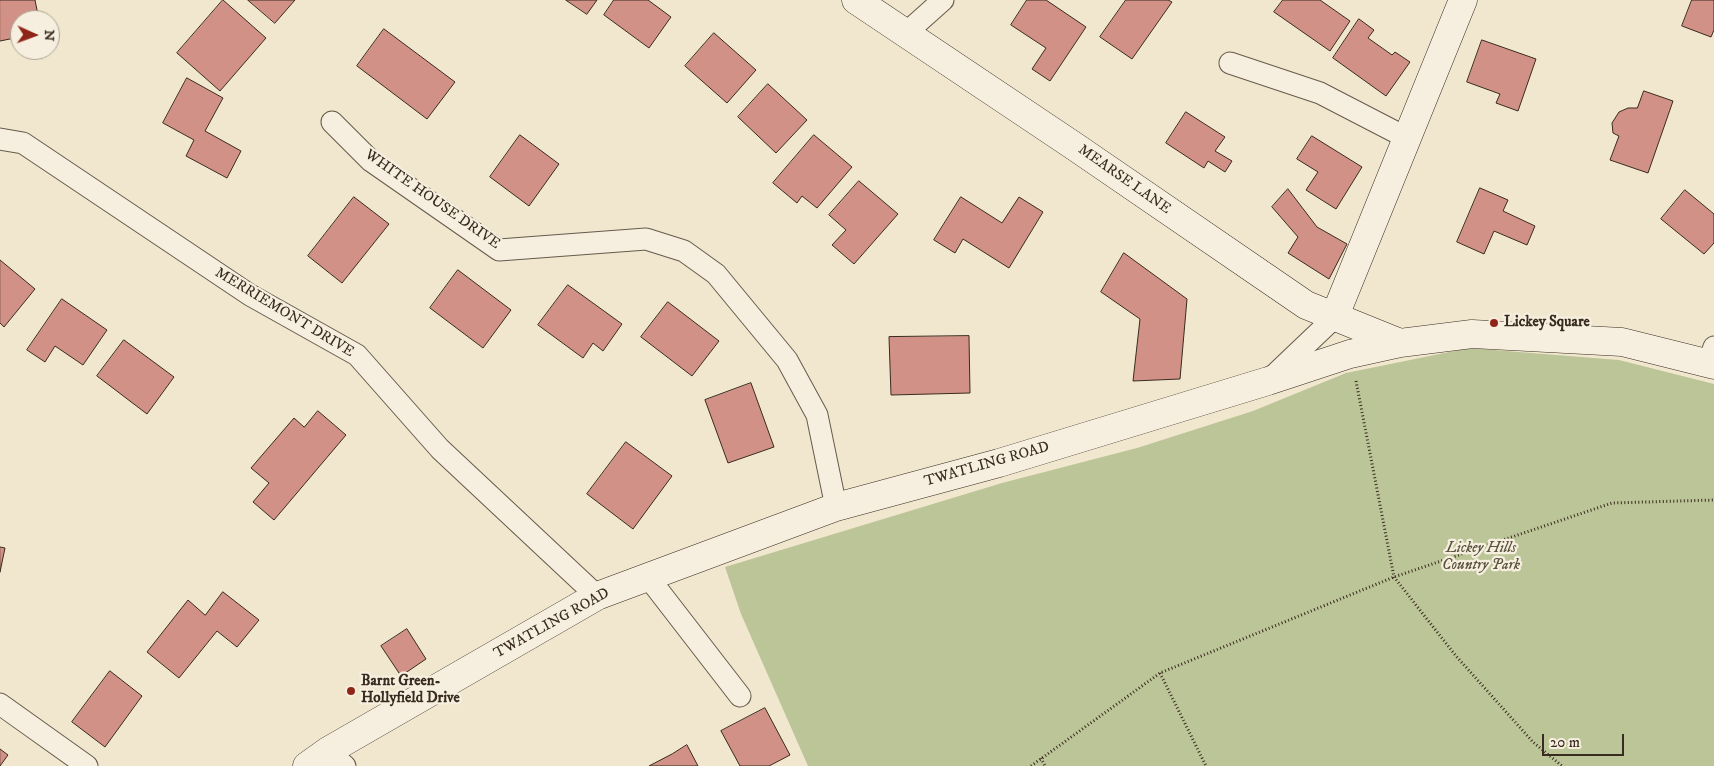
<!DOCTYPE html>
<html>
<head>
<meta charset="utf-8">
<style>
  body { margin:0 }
  #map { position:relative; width:1714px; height:766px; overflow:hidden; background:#f1e7ce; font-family:"IM FELL DW Pica",serif }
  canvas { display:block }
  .north { position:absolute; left:10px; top:10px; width:50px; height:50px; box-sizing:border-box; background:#f6efdf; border:1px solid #aaa192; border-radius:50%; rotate:92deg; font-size:14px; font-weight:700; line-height:20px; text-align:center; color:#392b1f }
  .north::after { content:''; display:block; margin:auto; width:18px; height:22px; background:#8f2418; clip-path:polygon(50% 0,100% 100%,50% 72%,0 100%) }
  .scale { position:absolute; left:1542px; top:734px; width:82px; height:22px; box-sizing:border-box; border:2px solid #392b1f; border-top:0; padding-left:6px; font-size:15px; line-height:18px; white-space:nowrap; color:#392b1f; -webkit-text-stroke:4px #f6efdf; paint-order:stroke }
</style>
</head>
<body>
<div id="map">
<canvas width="1714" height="766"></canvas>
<div class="north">N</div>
<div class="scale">20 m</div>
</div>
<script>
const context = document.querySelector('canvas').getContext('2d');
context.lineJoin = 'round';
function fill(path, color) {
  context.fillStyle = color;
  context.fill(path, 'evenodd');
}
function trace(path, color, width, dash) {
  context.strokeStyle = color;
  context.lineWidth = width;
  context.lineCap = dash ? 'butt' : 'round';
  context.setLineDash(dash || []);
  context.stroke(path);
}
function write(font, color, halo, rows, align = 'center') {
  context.font = font + ' "IM FELL DW Pica",serif';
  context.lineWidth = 4.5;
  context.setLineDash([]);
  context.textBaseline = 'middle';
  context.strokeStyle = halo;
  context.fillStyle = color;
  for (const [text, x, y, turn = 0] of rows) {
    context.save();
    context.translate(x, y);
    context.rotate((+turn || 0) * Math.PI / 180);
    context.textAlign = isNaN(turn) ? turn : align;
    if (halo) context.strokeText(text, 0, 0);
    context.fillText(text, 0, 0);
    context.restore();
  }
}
fill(new Path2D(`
  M1469,348L1619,360L1714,384V766H808L741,614L725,567L1002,483L1137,448L1253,411L1346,373Z`), '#bcc597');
const building = new Path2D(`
  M0,0H35L39,20H20V37L0,41Z
  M223,0L266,38L220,91L177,53Z
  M248,0H295L275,23Z
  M566,0H597L587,14Z
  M614,0H648L671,17L649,48L604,15Z
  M1027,0H1046L1086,27L1050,81L1032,69L1046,48L1011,25Z
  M1126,0H1168L1172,2L1132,59L1100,37Z
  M1283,0H1320L1350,21L1330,51L1274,12Z
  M1692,0H1714V30L1711,37L1682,26Z
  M1359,19L1374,30L1368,38L1392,55L1395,52L1410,62L1386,96L1333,58Z
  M384,29L455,82L427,119L357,66Z
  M714,33L756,70L727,103L685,66Z
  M1482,40L1536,59L1518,111L1496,103L1500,94L1467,82Z
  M187,78L223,98L205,131L241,151L227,178L186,156L194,140L163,123Z
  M768,84L807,120L776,153L738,117Z
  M1644,91L1673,101L1648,173L1610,160L1619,136L1613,133L1612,123L1619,112L1628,108H1637Z
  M1186,112L1225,137L1215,151L1232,161L1225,172L1208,161L1204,168L1166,143Z
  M520,135L559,164L529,206L490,177Z
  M814,135L852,167L817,208L802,196L797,203L773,183Z
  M1312,136L1362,167L1336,209L1306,190L1318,172L1297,159Z
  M859,181L898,214L854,264L832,245L846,230L829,215Z
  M1480,188L1508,200L1503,211L1535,226L1527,245L1494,231L1484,254L1457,242Z
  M1288,189L1317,227L1347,244L1329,279L1288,253L1298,237L1272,207Z
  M1685,190L1714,214V243L1704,254L1661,219Z
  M354,197L389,224L342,283L308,256Z
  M961,197L1002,223L1019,197L1043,212L1009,268L963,239L955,253L934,240Z
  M1124,253L1187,299L1180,379L1133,381L1140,319L1101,292Z
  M0,260L35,289L4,327L0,323Z
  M458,270L511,310L483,348L430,308Z
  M568,285L622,324L603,351L593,343L583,358L538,325Z
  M62,299L107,330L83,365L55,346L45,362L27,350Z
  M668,302L719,341L692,376L641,337Z
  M969,336L970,393L891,395L889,337Z
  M124,340L174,377L147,414L97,376Z
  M751,383L774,447L728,463L705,400Z
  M318,411L346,435L274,520L253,502L269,483L251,468L294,418L304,427Z
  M626,442L672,476L633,529L587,494Z
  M0,547L5,548L0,572Z
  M223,592L259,620L237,647L217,631L179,678L147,652L188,600L205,615Z
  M407,629L426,659L401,676L381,646Z
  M110,671L142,696L105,747L72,722Z
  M765,708L790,755L769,766H740L721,731Z
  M687,745L698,766H649L672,754Z
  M0,749L8,755L0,766Z`);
fill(building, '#d29186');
trace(building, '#392b1f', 1);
const street = new Path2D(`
  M906,33L943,0
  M1230,63L1320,93L1407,138
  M332,122L371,161L499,250L646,239L684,251L716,274L787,360L817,415L836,507
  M0,139L23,143L250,295L357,355L440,449L597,596
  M1708,364L1714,347
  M1271,378L1334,318
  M648,577L740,696
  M0,704L87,766
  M328,751L345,766`);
const secondary = new Path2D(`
  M856,0L1074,146L1306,305L1400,343
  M1334,318L1463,0
  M307,766L328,751L597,596L836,507L999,463L1268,381L1350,354L1400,343L1472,334L1622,342L1714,365`);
trace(street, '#675a4b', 23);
trace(secondary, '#392b1f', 29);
trace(new Path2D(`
  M1356,381L1394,577L1456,656L1533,742L1562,766
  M1160,673L1206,766
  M1041,758L1045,766
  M1031,766L1160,673L1394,577L1612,503L1714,500`), '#392b1f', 3, [1, 2.5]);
trace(street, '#f6efdf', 21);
trace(secondary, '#f6efdf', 28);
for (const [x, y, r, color] of [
  [1494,323,5,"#8f2418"],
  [351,691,5,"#8f2418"]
]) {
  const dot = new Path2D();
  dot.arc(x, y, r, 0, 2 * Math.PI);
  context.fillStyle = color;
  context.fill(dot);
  trace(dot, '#f6efdf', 2);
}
write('15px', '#392b1f', '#f6efdf', [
  ["MEARSE LANE",1124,180,35],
  ["WHITE HOUSE DRIVE",432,200,35],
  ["MERRIEMONT DRIVE",284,313,31],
  ["TWATLING ROAD",987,465,-16],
  ["TWATLING ROAD",552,624,-29]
]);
write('bold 15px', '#392b1f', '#f6efdf', [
  ["Lickey Square",1504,323],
  ["Barnt Green-",361,682],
  ["Hollyfield Drive",361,699]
], 'left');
write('italic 15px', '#5a523d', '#f6efdf', [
  ["Lickey Hills",1481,549],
  ["Country Park",1481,566]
]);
</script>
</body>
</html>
